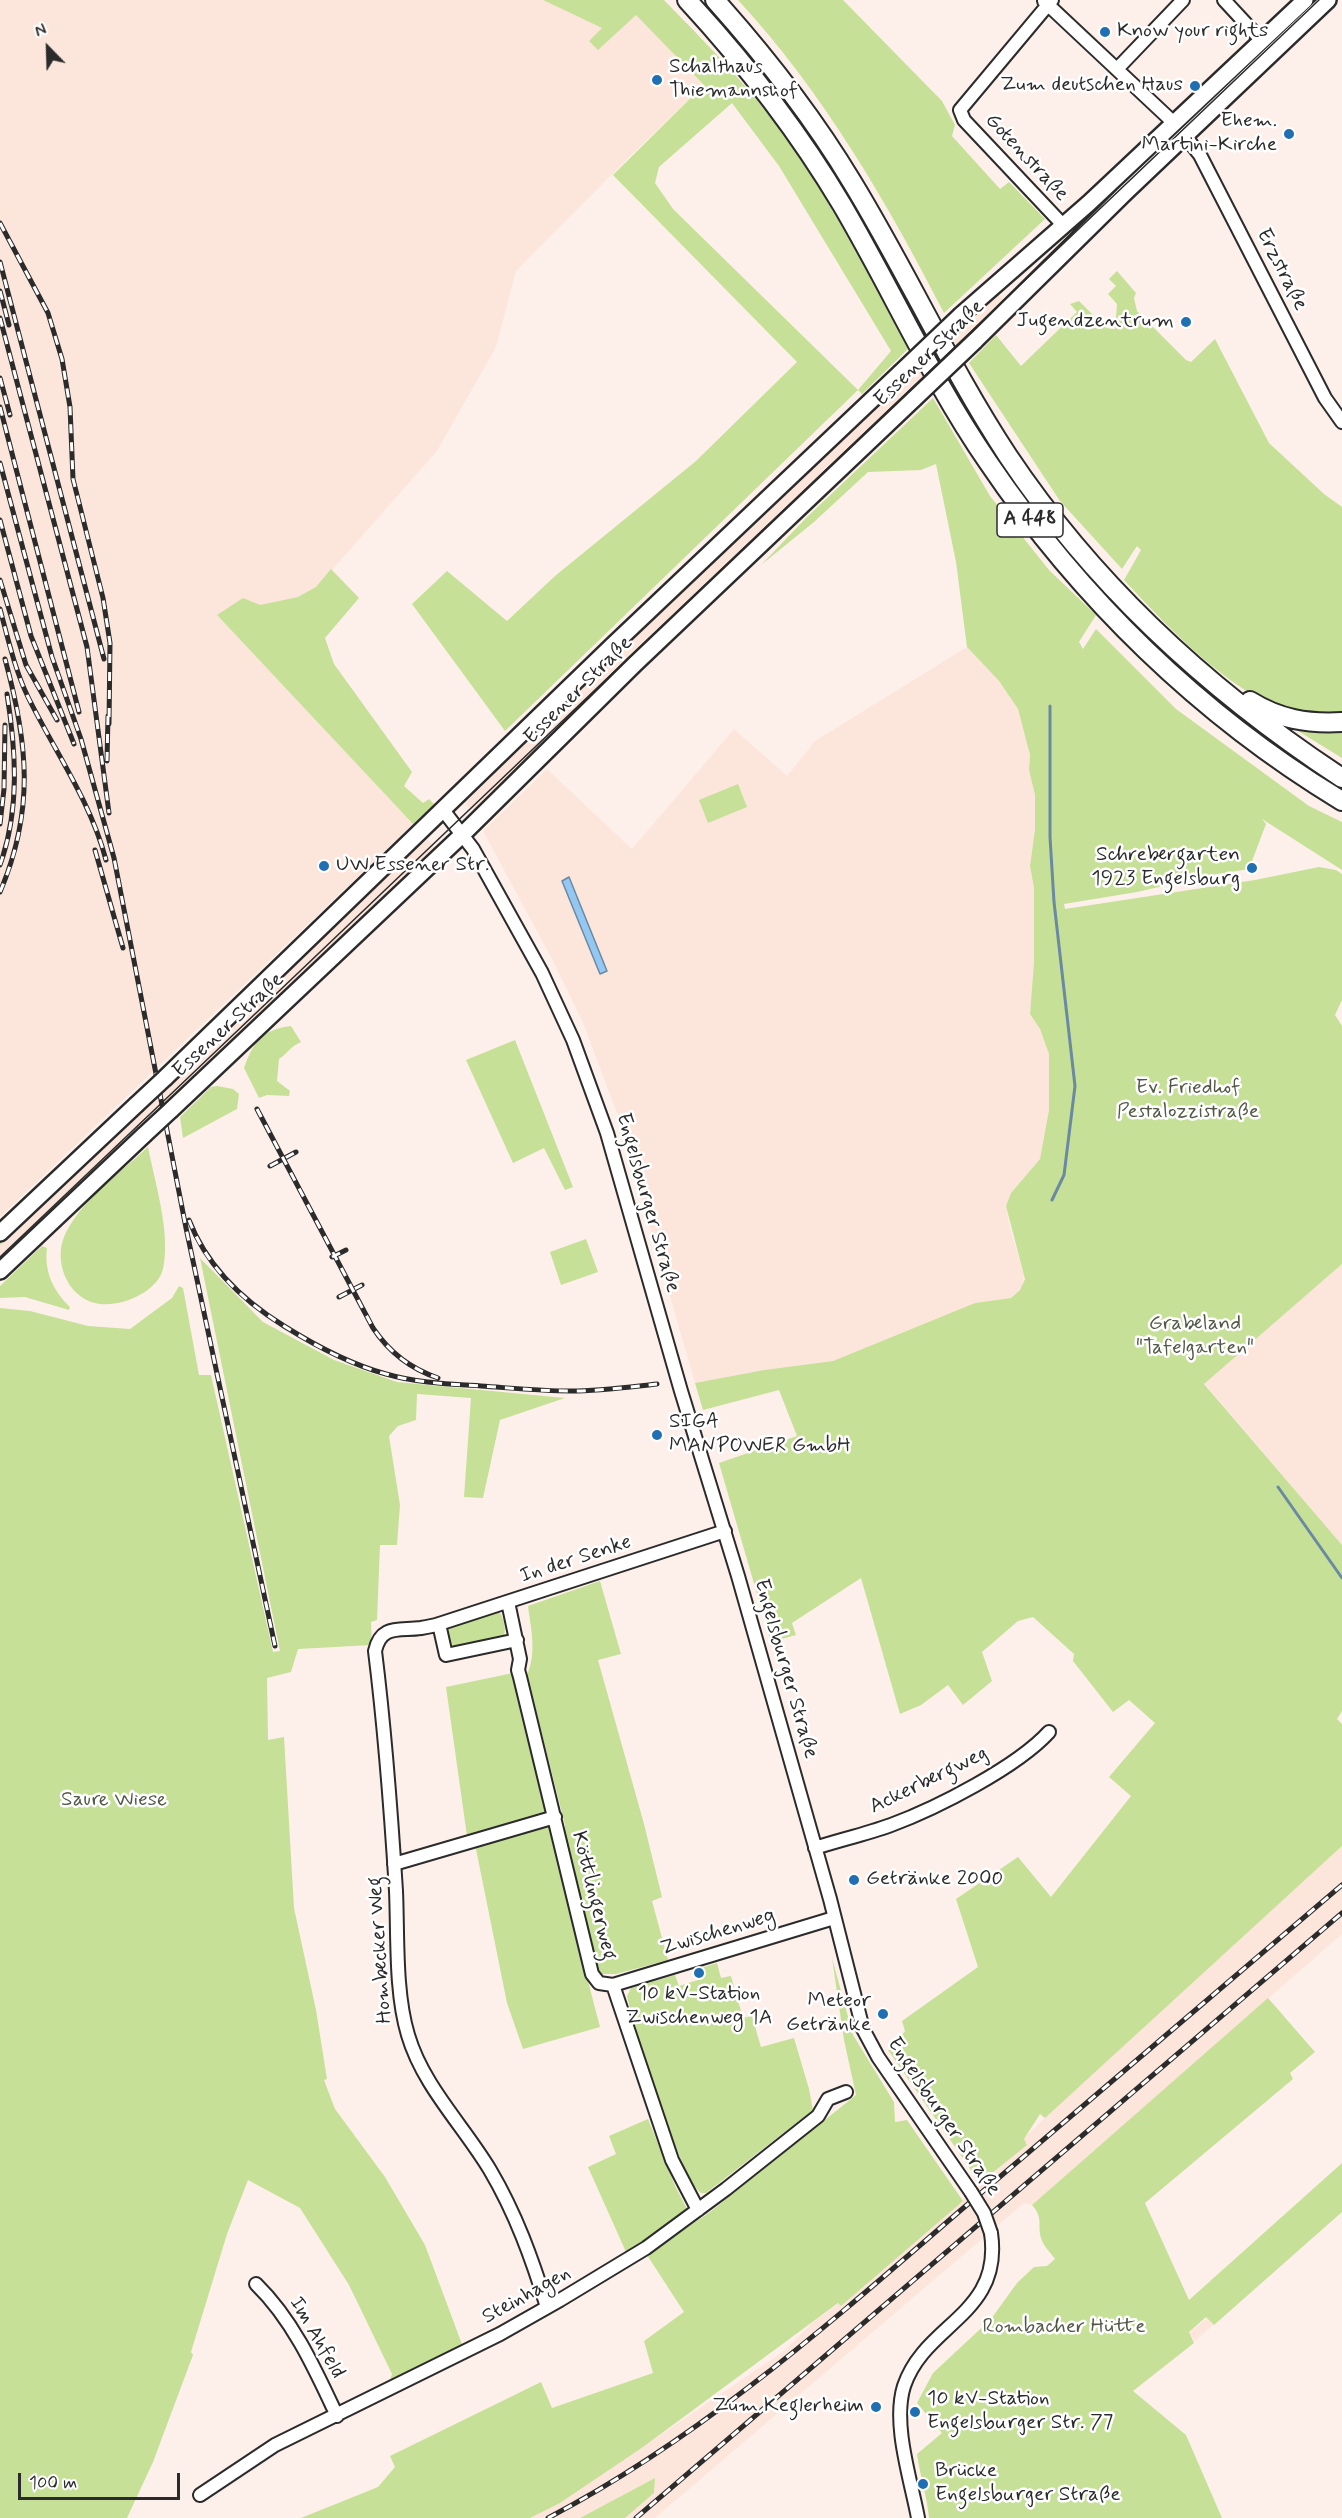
<!DOCTYPE html>
<html>
<head>
<meta charset="utf-8">
<style>
  body { margin:0 }
  #map { position:relative; width:1342px; height:2518px; overflow:hidden; background:#fdf0ea; font-family:Mynerve,sans-serif }
  canvas { display:block }
  .north { position:absolute; left:18px; top:18px; width:60px; height:60px; -webkit-text-stroke:4px #fff; paint-order:stroke; rotate:337deg; font-size:16px; font-weight:700; line-height:24px; text-align:center; color:#2b2b2b }
  .north::after { content:''; display:block; margin:auto; width:21px; height:27px; background:#2b2b2b; clip-path:polygon(50% 0,100% 100%,50% 72%,0 100%) }
  .scale { position:absolute; left:18px; top:2473px; width:162px; height:27px; box-sizing:border-box; border:3px solid #2b2b2b; border-top:0; padding-left:8px; font-size:18px; line-height:21px; white-space:nowrap; color:#2b2b2b; -webkit-text-stroke:4px #fff; paint-order:stroke }
</style>
</head>
<body>
<div id="map">
<canvas width="1342" height="2518"></canvas>
<div class="north">N</div>
<div class="scale">100 m</div>
</div>
<script>
const context = document.querySelector('canvas').getContext('2d');
context.lineJoin = 'round';
function fill(path, color) {
  context.fillStyle = color;
  context.fill(path, 'evenodd');
}
function trace(path, color, width, dash) {
  context.strokeStyle = color;
  context.lineWidth = width;
  context.lineCap = dash ? 'butt' : 'round';
  context.setLineDash(dash || []);
  context.stroke(path);
}
function write(font, color, halo, rows, align = 'center') {
  context.font = font + ' Mynerve,sans-serif';
  context.lineWidth = 5;
  context.setLineDash([]);
  context.textBaseline = 'middle';
  context.strokeStyle = halo;
  context.fillStyle = color;
  for (const [text, x, y, turn = 0] of rows) {
    context.save();
    context.translate(x, y);
    context.rotate((+turn || 0) * Math.PI / 180);
    context.textAlign = isNaN(turn) ? turn : align;
    if (halo) context.strokeText(text, 0, 0);
    context.fillText(text, 0, 0);
    context.restore();
  }
}
fill(new Path2D(`
  M0,0H543L602,28L636,14L704,85L628,158L516,271L496,347L437,451L317,587L298,597L217,615L413,824L0,1217Z
  M998,293L1005,301L697,592L473,812L466,804L467,801L653,619Z
  M967,647L999,681L1018,709L1030,755L1029,770L1035,795V829L1030,866L1034,888V962L1030,1014L1040,1029L1049,1054V1110L1040,1159L1011,1193L1006,1206L1010,1228L1024,1274L1022,1287L1011,1298L975,1303L833,1361L764,1370L695,1383L617,1113L583,1023L554,963L483,831L547,769L632,849L734,729L787,776L815,741Z
  M424,836L438,850L387,899L383,896L0,1260V1245L376,888L373,885Z
  M1342,1264V1545L1204,1383Z
  M1342,1846V1934L1032,2205L1024,2203L655,2518H625L654,2493L655,2478L580,2518H530L560,2503L784,2351L813,2322L839,2303L841,2305L1027,2144L1023,2139L1045,2118Z
  M1207,2318L1213,2325L1195,2341L1189,2333Z`), '#fce6db');
fill(new Path2D(`
  M543,0H664C712,49 760,98 798,155C839,216 874,283 909,348L862,394L858,390L505,731L412,604L447,571L507,621L555,576L696,461L797,362L613,175L704,85L636,15L598,50L589,41L602,28ZM732,103L779,166L891,351L858,390L673,209L655,183L659,167Z
  M738,0H843L942,101L955,125L952,136L1000,189L1009,182L1045,219L944,313C887,202 823,92 738,0Z
  M1117,271L1136,293L1134,298L1137,311L1186,360L1191,362L1215,339L1269,443L1324,494L1342,507V716C1329,716 1313,718 1301,715C1233,698 1170,629 1124,580L1141,550L1137,546L1122,569L1060,501L969,363L996,335L1021,366L1077,312L1070,304L1079,301L1106,328L1115,329L1117,304L1108,294L1116,286L1109,279Z
  M903,379L905,381L653,619L533,737L559,706Z
  M910,391L911,393L549,739L697,592Z
  M933,398L990,496L1049,570L1096,615L1079,642L1083,649L1096,629L1176,709L1309,806L1342,822V870L1262,819L1266,824L1249,869L1211,875L1137,892L1064,904L1065,909L1255,880L1319,867L1336,870L1342,874V1000L1335,1015L1342,1026V1264L1204,1384L1342,1545V1711L1337,1719L1342,1724V1846L1045,2118L1040,2114L1024,2139L1027,2145L980,2183L888,2050H891L905,2031L902,2021L978,1967L956,1899L1018,1857L1051,1897L1131,1796L1109,1777L1155,1723L1129,1700L1113,1712L1073,1661L1074,1654L1033,1617L1018,1621L982,1652L992,1681L963,1705L948,1685L921,1705L900,1714L861,1578L792,1623L796,1635L771,1642L719,1463L797,1436L779,1390L703,1410L695,1383L764,1370L833,1361L975,1303L1011,1298L1020,1290L1025,1279L1006,1206L1011,1193L1040,1159L1049,1110V1054L1040,1029L1030,1014L1034,962V888L1030,866L1035,829V795L1029,770L1030,755L1018,709L999,681L967,647L956,562L936,464L921,470L868,472L814,522L761,565L808,516Z
  M331,569L359,598L325,638L334,664L412,772L404,786L423,803L429,799L434,804L413,824L217,615L243,598L260,605L298,597L316,587Z
  M1290,726L1342,728V758Z
  M738,784L747,807L708,823L699,800Z
  M373,885L376,888L166,1087V1085Z
  M384,896L387,899L170,1103L169,1100Z
  M291,1026L301,1042C291,1046 288,1053 279,1059L277,1081L290,1091L289,1096L267,1095L259,1098L244,1068C254,1041 262,1030 291,1026Z
  M515,1040L573,1187L565,1190L544,1148L513,1163L466,1060Z
  M217,1086L233,1089L239,1094L237,1109L183,1138L180,1117L211,1087Z
  M138,1111L139,1115L0,1245V1242Z
  M148,1147C155,1183 171,1233 163,1269C157,1293 118,1309 95,1303C67,1296 54,1262 64,1237C78,1203 121,1172 148,1147Z
  M586,1239L598,1272L561,1285L550,1252Z
  M42,1246L47,1248C44,1271 53,1291 70,1307L69,1310L25,1297L0,1298V1286Z
  M200,1258L263,1322L334,1360L397,1382L565,1398L500,1420L483,1498L464,1497L471,1398L417,1394L416,1420L398,1426L389,1436L400,1505L397,1545H380L377,1620L371,1622L372,1645L298,1649L291,1672L267,1678L268,1740L284,1737L294,1908L316,2010L327,2079L324,2080L335,2109L385,2177L425,2245L463,2347L389,2383L392,2374L349,2285L300,2208L248,2180L227,2234L191,2352L193,2355L153,2462L127,2518H0V1308L30,1311L88,1326L130,1329L172,1298L179,1286L183,1288L199,1375H211L273,1652L280,1651Z
  M600,1581L621,1654L598,1660L644,1824L662,1897L652,1901L668,1960L616,1974H601L597,1970L563,1837L565,1825L527,1675C537,1652 531,1630 528,1606Z
  M497,1609C504,1616 507,1631 503,1639L453,1648L446,1628Z
  M513,1673L558,1866L600,2027L523,2049L507,2003L476,1849L467,1836L446,1687Z
  M832,1958L853,2035L894,2102L895,2122L907,2120L963,2201L841,2306L838,2303L643,2447L560,2503L530,2518H301L378,2487L395,2467L390,2456L541,2382L552,2408L653,2373L644,2341L684,2312L647,2255L710,2212L856,2095L844,2040Z
  M717,1963L721,1978L731,1976L743,2018L752,2016L761,2047L794,2038L809,2089L813,2110L706,2193H701C680,2179 634,2027 627,1996L631,1988L675,1975L679,1986L704,1978L701,1968Z
  M1268,1998L1315,2052L1290,2073L1293,2079L1145,2203L1189,2300L1342,2163V2212L1214,2325L1206,2317L1189,2332L1194,2343L1133,2391L1186,2435L1222,2518H929C927,2496 920,2476 917,2454L942,2433L917,2403L933,2373L991,2319L1017,2283L1034,2267L1047,2266L1055,2259C1051,2253 1043,2246 1041,2238C1037,2224 1044,2219 1032,2205Z
  M648,2119L676,2188L687,2209L685,2213L626,2252L588,2167L616,2154L609,2136Z
  M655,2478L654,2493L625,2518H580Z`), '#c6e097');
const water = new Path2D(`
  M569,877L607,971L600,974L562,881Z`);
fill(water, '#94c8f2');
trace(water, '#6a89a2', 1.5);
trace(new Path2D(`
  M1050,706V837L1054,902L1075,1086L1064,1175L1052,1200
  M1278,1487L1342,1578`), '#6a89a2', 3);
const minor = new Path2D(`
  M1052,0L960,110L964,120L1063,225
  M1224,0L1262,41
  M1044,1L1174,123
  M1117,69L1183,0
  M1185,136L1200,155L1325,398L1342,422
  M443,810L473,849L542,973L573,1040L607,1133L681,1391L738,1576L830,1899L863,2029L878,2057L971,2192
  M508,1602L520,1659L518,1670L520,1677L592,1974L599,1983L613,1985L672,2160L698,2210
  M439,1624L446,1655L517,1640
  M815,1848C840,1840 866,1834 891,1825C937,1808 1017,1767 1049,1732
  M394,1864L555,1817
  M613,1985L834,1918
  M256,2284C293,2320 315,2369 337,2416
  M547,2307C532,2259 516,2214 490,2170C463,2125 423,2086 408,2035C395,1992 398,1936 396,1891C391,1811 385,1731 375,1651C381,1624 399,1631 421,1628C427,1627 433,1626 439,1624L725,1531
  M200,2495L275,2445L500,2334L560,2300L646,2248L726,2189L818,2116L828,2099L846,2092
  M918,2518C911,2480 892,2424 904,2386C925,2323 1003,2315 991,2233`);
const major = new Path2D(`
  M961,315L1089,203L1305,0
  M975,341L1125,193L1328,0
  M165,1078L612,646L900,373
  M171,1110L463,834L635,664L914,399
  M0,1233L136,1105
  M0,1271L144,1135`);
const highway = new Path2D(`
  M687,0C746,64 798,131 842,205C892,290 932,381 988,462C1080,598 1201,716 1342,801
  M715,0C766,57 813,117 852,182C907,272 950,368 1008,456C1095,586 1211,692 1342,778
  M1250,701C1279,719 1307,724 1342,722`);
trace(minor, '#2b2b2b', 16);
trace(major, '#2b2b2b', 20);
trace(highway, '#2b2b2b', 22);
trace(minor, '#fff', 12);
trace(major, '#fff', 15);
trace(highway, '#fff', 18);
trace(new Path2D(`
  M0,1257C440,838 878,417 1319,0`), '#2b2b2b', 1.5);
const rail = new Path2D(`
  M0,223L48,313L62,359L70,407L73,479L103,598L110,643L109,724
  M0,262L104,659
  M0,291L9,325
  M0,318L87,647L109,813
  M0,378L10,415
  M0,407L79,712
  M0,463L52,657L81,739L114,858L186,1228L275,1646
  M0,520L31,636L74,744
  M0,580L26,665L57,720
  M0,609C8,639 15,670 28,697C55,752 90,800 106,860
  M107,761L108,716
  M0,824L4,789L5,725
  M95,850L123,948
  M0,865C20,809 16,751 7,694
  M0,892C35,810 28,743 5,659
  M257,1109L373,1328C389,1352 411,1369 438,1378
  M270,1166L296,1152
  M189,1220C207,1267 242,1300 284,1326C316,1346 349,1364 386,1374C417,1383 449,1384 481,1386C511,1388 541,1391 571,1391C600,1391 629,1387 657,1384
  M332,1257L346,1250
  M339,1297L362,1285
  M548,2518C701,2438 831,2322 961,2210C1088,2102 1215,1993 1342,1885
  M636,2518L1342,1913`);
trace(rail, '#2b2b2b', 5);
trace(rail, '#fff', 3, [9]);
const minorBridge = new Path2D(`
  M971,2192L984,2213L991,2233`);
const majorBridge = new Path2D(`
  M900,373L961,315
  M914,399L975,341
  M136,1105L165,1078
  M144,1135L171,1110`);
trace(minorBridge, '#2b2b2b', 16, []);
trace(majorBridge, '#2b2b2b', 20, []);
trace(minorBridge, '#fff', 12);
trace(majorBridge, '#fff', 15);
for (const [x, y, r, color] of [
  [1105,32,6,"#1f6fb2"],
  [657,80,6,"#1f6fb2"],
  [1195,86,6,"#1f6fb2"],
  [1289,134,6,"#1f6fb2"],
  [1186,322,6,"#1f6fb2"],
  [324,866,6,"#1f6fb2"],
  [1252,868,6,"#1f6fb2"],
  [657,1435,6,"#1f6fb2"],
  [854,1880,6,"#1f6fb2"],
  [699,1973,6,"#1f6fb2"],
  [883,2014,6,"#1f6fb2"],
  [876,2407,6,"#1f6fb2"],
  [915,2412,6,"#1f6fb2"],
  [923,2484,6,"#1f6fb2"]
]) {
  const dot = new Path2D();
  dot.arc(x, y, r, 0, 2 * Math.PI);
  context.fillStyle = color;
  context.fill(dot);
  trace(dot, '#fff', 2);
}
for (const [x, y, w] of [
  [1030,520,66]
]) {
  const box = new Path2D();
  box.roundRect(x - w / 2, y - 17, w, 34, 4.5);
  context.fillStyle = '#fff';
  context.fill(box);
  trace(box, '#2b2b2b', 1.5);
}
write('bold 20px', '#2b2b2b', null, [
  ["A 448",1030,520]
]);
write('21px', '#2b2b2b', '#fff', [
  ["Know your rights",1117,32],
  ["Schalthaus",669,68],
  ["Thiemannshof",669,92],
  ["Zum deutschen Haus",1183,86,"right"],
  ["Ehem.",1277,122,"right"],
  ["Martini-Kirche",1277,146,"right"],
  ["Jugendzentrum",1174,322,"right"],
  ["Schrebergarten",1240,856,"right"],
  ["1923 Engelsburg",1240,880,"right"],
  ["UW Essener Str.",336,866],
  ["SIGA",669,1423],
  ["MANPOWER GmbH",669,1447],
  ["Getränke 2000",866,1880],
  ["10 kV-Station",699,1995,"center"],
  ["Zwischenweg 1A",699,2019,"center"],
  ["Meteor",871,2002,"right"],
  ["Getränke",871,2026,"right"],
  ["10 kV-Station",927,2400],
  ["Engelsburger Str. 77",927,2424],
  ["Zum Keglerheim",864,2407,"right"],
  ["Brücke",935,2472],
  ["Engelsburger Straße",935,2496]
], 'left');
write('21px', '#2b2b2b', '#fff', [
  ["Gotenstraße",1026,158,47],
  ["Erzstraße",1281,270,63],
  ["Essener Straße",930,354,-44],
  ["Essener Straße",579,691,-45],
  ["Essener Straße",229,1026,-43],
  ["Engelsburger Straße",647,1203,74],
  ["In der Senke",576,1560,-18],
  ["Engelsburger Straße",785,1669,74],
  ["Ackerbergweg",929,1781,-26],
  ["Köttlingerweg",593,1896,76],
  ["Zwischenweg",718,1933,-17],
  ["Hombecker Weg",381,1950,-94],
  ["Engelsburger Straße",943,2117,56],
  ["Steinhagen",527,2296,-29],
  ["Im Ahfeld",316,2338,60]
]);
write('21px', '#525846', '#fff', [
  ["Ev. Friedhof",1188,1089],
  ["Pestalozzistraße",1188,1113],
  ["Grabeland",1195,1325],
  ["\"Tafelgarten\"",1195,1349],
  ["Saure Wiese",114,1801],
  ["Rombacher Hütte",1064,2328]
]);
</script>
</body>
</html>
